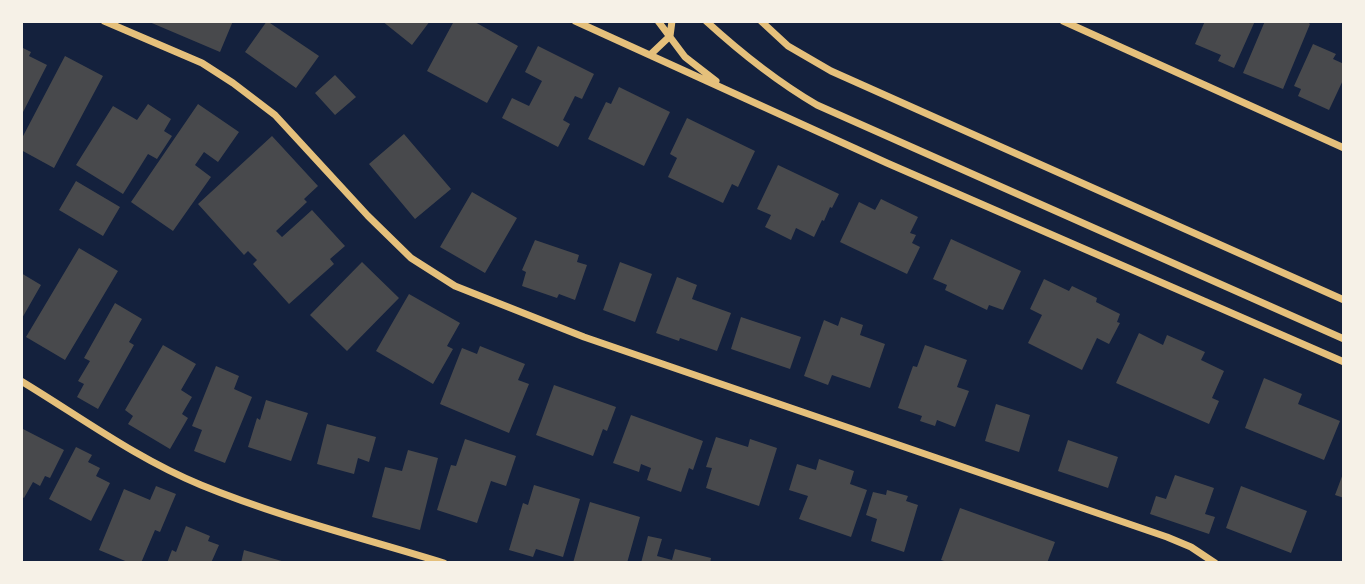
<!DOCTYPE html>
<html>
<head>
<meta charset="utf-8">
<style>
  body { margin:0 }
  #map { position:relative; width:1365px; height:584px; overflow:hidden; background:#14213d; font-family:Arial,sans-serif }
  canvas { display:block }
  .frame { position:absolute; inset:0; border:23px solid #f6f1e7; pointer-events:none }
</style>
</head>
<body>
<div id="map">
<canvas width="1365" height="584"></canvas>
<div class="frame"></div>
</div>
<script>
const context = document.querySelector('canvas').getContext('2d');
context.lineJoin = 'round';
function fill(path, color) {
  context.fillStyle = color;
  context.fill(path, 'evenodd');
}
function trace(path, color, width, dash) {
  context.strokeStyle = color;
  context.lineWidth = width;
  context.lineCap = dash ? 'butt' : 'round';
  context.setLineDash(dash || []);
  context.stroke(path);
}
fill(new Path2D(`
  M147,21H233L220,52Z
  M267,21L319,56L296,88L245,52Z
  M382,21H430L412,45Z
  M454,21H473L518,46L487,103L427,71Z
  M1205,21H1255L1234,68L1218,61L1221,55L1195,44Z
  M1265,21H1306L1310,24L1283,89L1243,73Z
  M1313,44L1336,54L1333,59L1344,64V78L1329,110L1298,96L1301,89L1294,86Z
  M538,46L594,74L582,99L575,96L563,120L570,124L558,147L502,118L512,98L529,106L542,81L525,72Z
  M21,47L31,52L29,56L47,65L21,116Z
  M65,56L103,76L54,168L21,150V140Z
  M335,75L356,97L335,115L315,93Z
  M619,87L670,112L644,166L588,139L606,102L611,104Z
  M148,104L171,119L164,131L172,136L157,159L148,154L123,194L76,165L113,106L137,120Z
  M198,104L239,132L218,162L204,152L195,165L211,177L173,231L131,202Z
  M687,118L755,151L738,187L732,184L723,203L668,177L677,158L670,154Z
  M404,134L451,189L415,219L369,164Z
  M272,136L318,186L304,199L307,202L276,231L282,237L312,210L345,246L330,259L334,264L289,304L253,264L257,260L248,251L244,255L198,204Z
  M778,165L839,194L832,208L830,207L824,221L822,220L814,237L796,228L791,240L765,227L771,215L757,209Z
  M76,181L120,207L103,236L59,210Z
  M472,192L517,218L485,273L440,247Z
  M881,199L918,217L910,233L916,235L912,243L920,247L907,274L840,242L859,202L875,210Z
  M951,239L1021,271L1003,310L989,305L987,310L945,290L947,285L933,279Z
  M535,240L579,255L577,262L587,265L575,300L559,294L557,298L522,286L526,272L522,270Z
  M79,248L118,271L65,360L26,337Z
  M362,262L399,298L347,351L310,315Z
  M620,262L652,274L635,322L603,310Z
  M21,273L41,285L21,320Z
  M677,277L697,285L692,299L731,313L717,351L680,338L679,341L656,333Z
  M1044,279L1069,291L1072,286L1097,298L1096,302L1120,314L1117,322L1120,323L1109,344L1097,338L1082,370L1028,343L1042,315L1030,309Z
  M409,294L460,323L447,346L453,349L433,384L376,351Z
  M115,303L142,319L129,342L134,345L98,409L77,397L84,384L78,381L90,361L84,358Z
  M741,317L801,337L790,369L731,349Z
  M841,317L863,325L860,335L885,344L870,388L832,375L828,385L804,376L824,320L838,326Z
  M1139,333L1163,345L1167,335L1205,352L1201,360L1224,371L1212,398L1219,401L1209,424L1116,383Z
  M163,345L196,364L181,390L192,397L182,414L188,418L170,449L128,424L133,416L125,410Z
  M925,345L967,360L957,387L969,391L955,427L937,420L935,426L920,421L922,416L898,408L913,366L917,367Z
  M480,346L525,364L518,380L529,384L509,433L440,404L462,348L477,354Z
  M216,366L239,376L234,389L252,397L225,463L194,451L202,430L192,426Z
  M1264,378L1302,394L1298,404L1340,421L1324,460L1245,428Z
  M554,385L616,407L607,431L603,429L593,456L536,435Z
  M266,400L308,413L291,461L248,447L257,418L260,420Z
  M996,404L1030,415L1019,452L985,441Z
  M631,415L703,441L693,470L689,468L681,492L647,480L651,468L641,464L639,472L613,463Z
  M327,424L376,437L369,462L358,458L354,474L317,464Z
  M21,428L64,450L50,478L45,476L40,486L33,482L24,498L21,496Z
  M716,437L748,447L750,439L777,448L759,506L706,488L712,468L706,467Z
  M465,439L516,456L506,486L491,481L477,523L437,510L451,465L456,466Z
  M1068,440L1118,457L1108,488L1058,471Z
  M76,447L92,455L88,462L100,468L96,476L110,483L91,521L49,499Z
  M408,450L438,458L420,530L372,517L385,467L402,471Z
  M819,459L854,471L850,484L867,490L851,537L799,519L808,496L789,490L797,464L816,470Z
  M1344,471V498L1335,495Z
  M1175,475L1214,488L1205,514L1215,517L1209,534L1150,514L1156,496L1166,499Z
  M534,485L580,499L563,557L536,549L533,557L509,550L523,503L528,505Z
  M156,486L176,494L160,532L155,530L141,563H130L99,550L124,489L150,500Z
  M1241,486L1307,511L1291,553L1226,528Z
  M887,490L908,496L906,501L918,505L904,552L871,541L877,519L866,515L873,492L886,495Z
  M590,502L640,517L627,563H573Z
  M960,508L1055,542L1047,563H951L941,560Z
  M186,526L210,536L208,541L219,545L211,563H167L172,550L176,552Z
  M648,536L662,539L657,556L672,560L675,549L711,558L710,563H641Z
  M244,550L285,562V563H241Z`), '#48494c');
trace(new Path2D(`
  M104,21L202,63L233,83L275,115L368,216L411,258L455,286L584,337L1167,537L1191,547L1215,563
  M575,21L887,163L1344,362
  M658,21L685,57L716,81
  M706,21C741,53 776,81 817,105L1344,339
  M761,21L788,46L831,71L1344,300
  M1063,21L1344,148
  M650,55L670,36L672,21
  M21,381C79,416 137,459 201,485C279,517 363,538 444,563`), '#e5c07b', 7);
</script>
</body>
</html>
